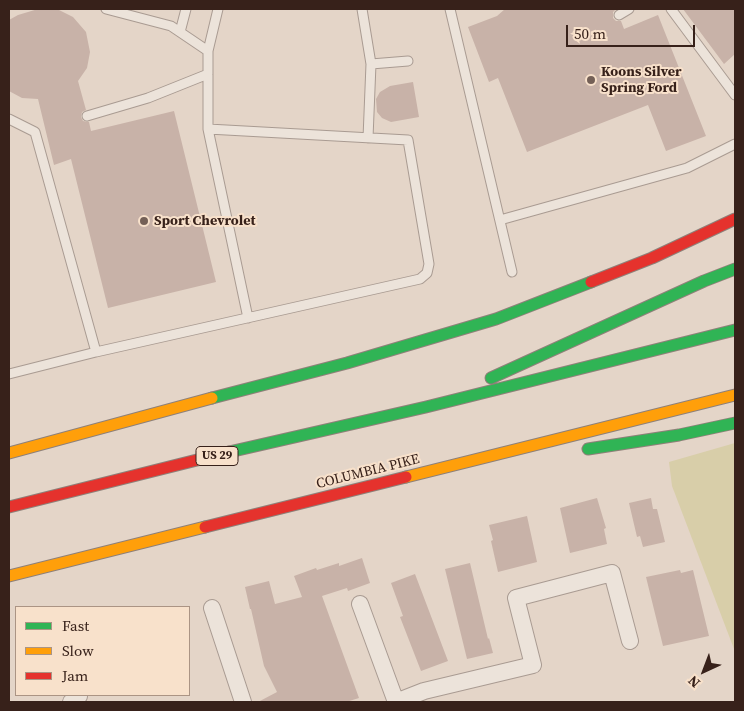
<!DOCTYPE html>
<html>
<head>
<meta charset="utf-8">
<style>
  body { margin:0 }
  #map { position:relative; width:744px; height:711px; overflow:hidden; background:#e4d5c8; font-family:"Source Serif 4",serif }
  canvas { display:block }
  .frame { position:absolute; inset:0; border:10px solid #37211a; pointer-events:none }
  .legend { position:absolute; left:15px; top:606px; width:175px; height:90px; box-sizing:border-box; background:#f8e1cb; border:1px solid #ab9484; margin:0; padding:6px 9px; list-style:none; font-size:15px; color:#37211a }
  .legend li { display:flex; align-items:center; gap:10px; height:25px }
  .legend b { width:25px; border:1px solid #ab9484 }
  .north { position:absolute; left:679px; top:646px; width:50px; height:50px; -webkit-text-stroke:4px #f8e1cb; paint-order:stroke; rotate:223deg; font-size:14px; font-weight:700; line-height:20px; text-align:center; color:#37211a }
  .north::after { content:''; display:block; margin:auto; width:18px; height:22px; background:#37211a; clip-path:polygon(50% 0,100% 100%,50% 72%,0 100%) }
  .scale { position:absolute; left:566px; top:25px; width:129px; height:22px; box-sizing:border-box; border:2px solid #37211a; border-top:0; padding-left:6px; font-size:15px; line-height:18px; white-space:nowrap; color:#37211a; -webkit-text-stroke:4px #f8e1cb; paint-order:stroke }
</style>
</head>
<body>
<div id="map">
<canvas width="744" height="711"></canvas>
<div class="frame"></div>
<ul class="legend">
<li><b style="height:6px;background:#30b455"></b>Fast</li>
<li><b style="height:6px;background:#ff9f0a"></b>Slow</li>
<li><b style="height:6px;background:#e5322d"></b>Jam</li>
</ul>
<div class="north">N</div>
<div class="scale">50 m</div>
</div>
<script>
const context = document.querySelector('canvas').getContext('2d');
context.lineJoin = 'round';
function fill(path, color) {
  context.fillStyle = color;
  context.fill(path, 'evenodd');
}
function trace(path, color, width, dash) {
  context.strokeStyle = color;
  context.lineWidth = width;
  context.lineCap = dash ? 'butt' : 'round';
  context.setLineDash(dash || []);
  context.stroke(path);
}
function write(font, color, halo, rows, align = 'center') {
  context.font = font + ' "Source Serif 4",serif';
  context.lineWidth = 4;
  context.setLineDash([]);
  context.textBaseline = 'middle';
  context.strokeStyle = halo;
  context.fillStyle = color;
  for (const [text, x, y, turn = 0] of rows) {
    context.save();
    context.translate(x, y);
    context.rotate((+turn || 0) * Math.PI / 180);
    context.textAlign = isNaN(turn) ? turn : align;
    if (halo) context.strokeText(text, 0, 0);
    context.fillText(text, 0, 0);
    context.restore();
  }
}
fill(new Path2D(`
  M735,443V649H734L672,486L669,462Z`), '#d8cea9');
fill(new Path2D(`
  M38,9H57L73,17L86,32L90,52L87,68L78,81L86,110L82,112L81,117L83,121L89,122L91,131L174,111L216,282L108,308L71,159L54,165L38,99L22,98L9,91V20L18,15Z
  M505,9H616L613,12V18L616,21H621L624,29L658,15L706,136L666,151L648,105L527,152L498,78L489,82L468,27L497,16Z
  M683,9H735V54L724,64Z
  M413,82L419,117L391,122L382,118L377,112L376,99L380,92L390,86Z
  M597,498L606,528L604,529L607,544L570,553L560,508Z
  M651,498L653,509H657L665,542L643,547L640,536L637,537L629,503Z
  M527,516L537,562L498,572L491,541L493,540L489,525Z
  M362,558L370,583L348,591L347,588L322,596L359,698L346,702H258L277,692L264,666L251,609H250L245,587L269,581L275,604L302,597L294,576L316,568L317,570L339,563V566Z
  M470,563L488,639L489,638L493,653L467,659L445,569Z
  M680,570L681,573L693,570L709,636L663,646L646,577Z
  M415,574L448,661L421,671L400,617L403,616L391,583Z`), '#c8b2a8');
const lane = new Path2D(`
  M106,9L171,26L208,51
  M218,9L208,51V129L248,318
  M362,9L371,64L368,138
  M450,9L512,272
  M671,9L735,95
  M619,15L629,9
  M180,32L186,9
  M371,64L408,61
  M87,116L148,98L208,74
  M9,119L35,132L96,352L9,374
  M500,220L687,168L735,144
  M96,352L420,279L427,273L429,264L408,140L208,129`);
const street = new Path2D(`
  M360,604L396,702
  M212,608L243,702
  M71,702L79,696V695
  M396,702L424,691L533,665L516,598L612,573L630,641`);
const fast = new Path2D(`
  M491,378L704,281L735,269
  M212,398L347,363L496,319L591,282
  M588,449L679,435L735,423
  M229,452L426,407L735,330`);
const slow = new Path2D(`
  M9,453L212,398
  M406,477L735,395
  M9,576L205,527`);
const jam = new Path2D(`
  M591,282L652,258L735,219
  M9,507L229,452
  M205,527L406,477`);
trace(lane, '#a99b92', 11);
trace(street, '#a99b92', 18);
trace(fast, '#8e8079', 13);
trace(slow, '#8e8079', 13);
trace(jam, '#8e8079', 13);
trace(lane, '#ece3da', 9);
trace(street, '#ece3da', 16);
trace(fast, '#30b455', 11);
trace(slow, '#ff9f0a', 11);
trace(jam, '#e5322d', 11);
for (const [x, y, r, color] of [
  [591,80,5,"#746057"],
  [144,221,5,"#746057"]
]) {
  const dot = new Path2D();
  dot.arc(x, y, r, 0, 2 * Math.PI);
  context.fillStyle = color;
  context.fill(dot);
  trace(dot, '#f8e1cb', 2);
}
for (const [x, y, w] of [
  [217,456,42]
]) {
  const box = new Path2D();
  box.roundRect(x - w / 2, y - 9.5, w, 19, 4);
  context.fillStyle = '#f8e1cb';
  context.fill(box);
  trace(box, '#37211a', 1);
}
write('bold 12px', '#37211a', null, [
  ["US 29",217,456]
]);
write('bold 14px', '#37211a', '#f8e1cb', [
  ["Koons Silver",601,72],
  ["Spring Ford",601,88],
  ["Sport Chevrolet",154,221]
], 'left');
write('14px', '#37211a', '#f8e1cb', [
  ["COLUMBIA PIKE",368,472,-14]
]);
</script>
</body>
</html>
